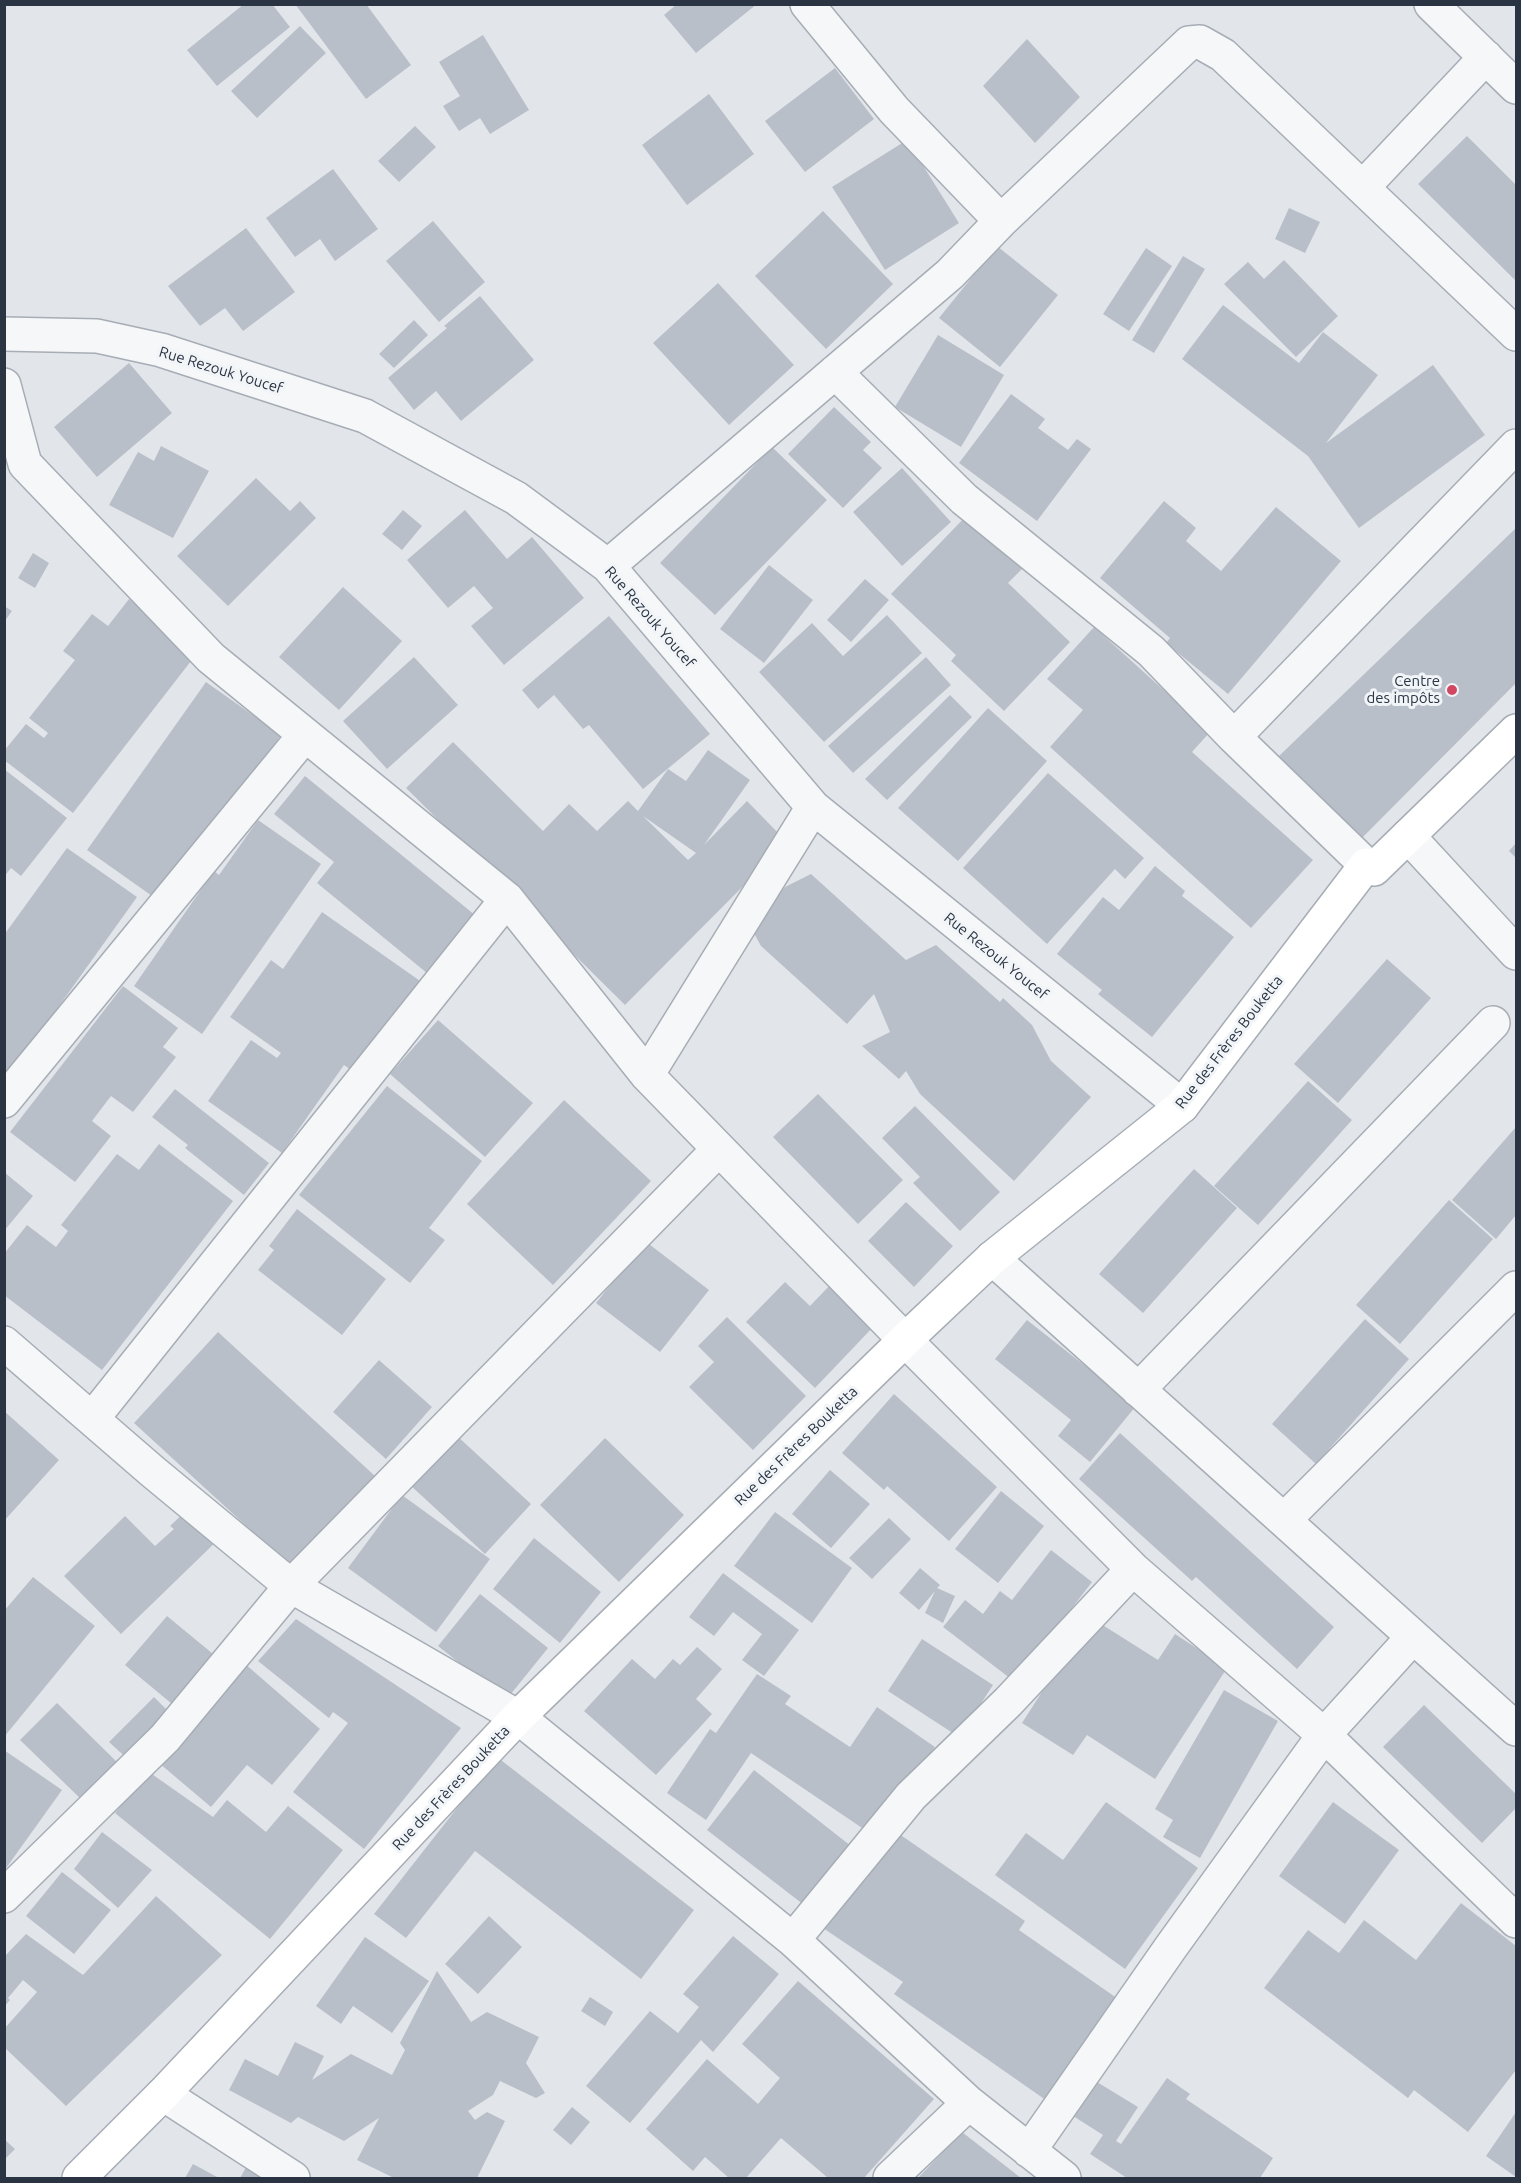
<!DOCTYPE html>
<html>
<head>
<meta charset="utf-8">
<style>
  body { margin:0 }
  #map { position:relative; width:1521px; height:2183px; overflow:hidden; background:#e2e6eb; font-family:Ubuntu,sans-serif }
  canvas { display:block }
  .frame { position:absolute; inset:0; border:6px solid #2a3443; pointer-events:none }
</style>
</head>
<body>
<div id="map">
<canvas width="1521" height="2183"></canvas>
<div class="frame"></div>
</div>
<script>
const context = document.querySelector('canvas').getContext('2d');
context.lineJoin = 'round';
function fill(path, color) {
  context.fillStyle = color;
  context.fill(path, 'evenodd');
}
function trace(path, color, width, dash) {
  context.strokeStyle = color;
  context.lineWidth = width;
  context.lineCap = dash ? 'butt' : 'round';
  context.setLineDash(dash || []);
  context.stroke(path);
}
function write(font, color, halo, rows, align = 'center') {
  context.font = font + ' Ubuntu,sans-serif';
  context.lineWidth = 6;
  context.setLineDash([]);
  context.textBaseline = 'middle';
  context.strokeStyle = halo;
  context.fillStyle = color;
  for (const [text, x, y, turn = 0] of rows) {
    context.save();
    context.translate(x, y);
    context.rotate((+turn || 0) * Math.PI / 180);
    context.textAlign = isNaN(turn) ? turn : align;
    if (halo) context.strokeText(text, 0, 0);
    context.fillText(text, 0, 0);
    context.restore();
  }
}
fill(new Path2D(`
  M244,4H272L290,27L217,86L187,50Z
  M295,4H366L411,65L366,99Z
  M677,4H757L696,53L664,15Z
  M300,26L326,53L257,118L231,91Z
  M483,35L529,110L490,134L480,118L459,131L443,106L460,96L439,62Z
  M1027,39L1080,97L1035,143L983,86Z
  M835,68L874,119L805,172L765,121Z
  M709,94L754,154L687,205L642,145Z
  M415,126L436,147L399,182L378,161Z
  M1467,136L1516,185V281L1418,184Z
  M907,140L959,223L885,270L832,187Z
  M333,169L378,229L335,261L320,239L295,257L266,218Z
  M1289,208L1320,222L1305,253L1275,239Z
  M823,211L893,284L826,349L755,276Z
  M433,221L485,282L439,322L386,261Z
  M246,228L295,292L243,331L225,308L200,326L168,286Z
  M997,246L1058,295L1000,367L939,318Z
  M1146,248L1172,266L1129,331L1103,314Z
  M1183,256L1205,269L1154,353L1132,340Z
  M1284,260L1338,316L1296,357L1224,284L1248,262L1264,279Z
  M718,283L794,365L729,425L653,343Z
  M480,296L534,360L461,421L436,391L414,410L388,378L447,328L444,326Z
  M1223,305L1299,363L1323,332L1378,375L1326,443L1433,365L1485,435L1359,528L1308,456L1182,359Z
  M414,320L428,335L394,368L379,354Z
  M938,335L1004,375L961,447L895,407Z
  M129,363L172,413L97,477L54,427Z
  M1011,394L1045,419L1038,428L1068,450L1077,439L1091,449L1037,521L959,463Z
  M834,407L871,442L863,450L882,468L843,508L788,454Z
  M161,446L209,471L173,538L109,505L138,452L154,461Z
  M772,447L827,500L715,615L660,563Z
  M902,468L951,522L902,566L853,512Z
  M256,478L290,511L300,501L316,518L228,606L177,556Z
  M1164,501L1196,528L1186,541L1221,571L1276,507L1341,561L1228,694L1166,643L1170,638L1100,578Z
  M403,510L422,526L402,550L382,534Z
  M465,510L507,559L532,537L584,598L504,665L471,626L493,608L474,586L448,608L407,560Z
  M968,514L1024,567L1008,583L1070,642L1004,711L951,661L956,655L891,594Z
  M1516,528V683L1355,845L1279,756Z
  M33,553L49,563L35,588L18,578Z
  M769,565L813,600L764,663L720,629Z
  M865,579L889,600L851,642L827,620Z
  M343,587L402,641L339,710L279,657Z
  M129,599L198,652L73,813L4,760V751L26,724L44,738L48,733L29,718L75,660L63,651L92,614L108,626Z
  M4,606L12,611L4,622Z
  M887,615L922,653L824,742L759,672L812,623L843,656Z
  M609,616L710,734L643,789L589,725L583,729L554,695L538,709L522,690Z
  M1094,627L1210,732L1192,752L1313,860L1251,928L1050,747L1083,710L1047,679Z
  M414,657L458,705L387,769L343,721Z
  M926,657L951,685L853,773L828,746Z
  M206,682L281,735L162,903L87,850Z
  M950,695L972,717L887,800L865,779Z
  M988,708L1047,761L958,861L898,808Z
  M453,742L543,831L569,804L597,831L628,801L638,811L668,769L686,781L708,750L750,780L704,845L747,801L787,842L625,1005L406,788ZM643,816L696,853L688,860Z
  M4,769L67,818L21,876L11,868L4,877Z
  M1048,773L1144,858L1125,879L1115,869L1047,944L963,868Z
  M305,776L481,920L433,978L317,883L334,862L274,814Z
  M258,820L321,864L202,1034L134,986L214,871L219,875Z
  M1516,843V858L1509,851Z
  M67,848L137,897L4,1083V935Z
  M1155,866L1185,891L1182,896L1234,937L1152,1037L1098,994L1102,990L1057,954L1103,897L1119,910Z
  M811,874L906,960L936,945L1000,1002L1003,998L1032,1025L1051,1061L1091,1097L1014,1181L920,1094L906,1071L899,1079L862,1046L890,1032L874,994L847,1024L761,946L750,926L785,887Z
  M322,912L423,983L358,1075L344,1065L282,1153L208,1101L251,1040L277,1058L281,1053L230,1017L271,960L283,969Z
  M1387,959L1431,998L1338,1103L1294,1064Z
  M123,986L178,1028L163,1047L176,1057L133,1112L111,1096L92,1121L111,1136L75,1182L10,1132Z
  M438,1020L533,1103L485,1157L390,1074Z
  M1308,1081L1352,1120L1258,1225L1214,1186Z
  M387,1086L482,1161L429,1228L445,1240L410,1283L299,1195Z
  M175,1089L269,1163L244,1195L185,1148L188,1145L152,1117Z
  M818,1094L903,1180L858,1224L773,1137Z
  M564,1100L651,1181L553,1285L467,1204Z
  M915,1106L1000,1192L960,1231L913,1183L920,1177L882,1138Z
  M1516,1127V1215L1496,1239L1452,1200Z
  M159,1144L233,1201L102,1370L4,1295V1254L27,1225L56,1247L68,1231L61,1225L117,1154L139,1170Z
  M1194,1169L1237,1208L1143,1313L1099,1274Z
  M4,1172L33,1196L4,1231Z
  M1449,1200L1493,1239L1400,1344L1356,1305Z
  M906,1202L953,1246L914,1287L868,1241Z
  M297,1209L386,1279L342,1335L258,1270L274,1250L269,1246Z
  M645,1241L709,1290L660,1352L596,1303Z
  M785,1282L810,1306L832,1283L876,1324L815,1388L746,1322Z
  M727,1317L806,1396L753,1450L689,1387L714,1362L698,1346Z
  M1365,1319L1409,1359L1316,1464L1272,1424Z
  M1027,1320L1136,1406L1090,1462L1058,1436L1071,1420L995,1359Z
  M218,1332L375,1476L291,1567L134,1423Z
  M379,1360L432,1407L386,1459L333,1412Z
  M894,1394L997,1487L949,1541L887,1486L884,1490L842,1453Z
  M4,1411L59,1460L4,1521Z
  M1120,1433L1334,1627L1297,1669L1196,1577L1192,1581L1079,1479Z
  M456,1435L531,1504L485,1554L410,1485Z
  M605,1438L684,1515L619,1582L540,1505Z
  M830,1470L870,1504L831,1548L792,1514Z
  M1001,1491L1044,1526L998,1583L955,1549Z
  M402,1495L490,1559L436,1632L348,1568Z
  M192,1505L222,1536L121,1634L64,1576L125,1516L155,1546L174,1529L170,1526Z
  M775,1512L852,1568L812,1623L734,1566Z
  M889,1518L911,1539L872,1579L849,1558Z
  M534,1538L601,1592L560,1643L493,1589Z
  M1051,1550L1092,1582L1015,1682L943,1627L965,1600L983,1614L1000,1591L1012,1600Z
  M920,1568L940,1585L937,1588L955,1596L943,1623L925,1613L935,1591L919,1610L899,1593Z
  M723,1573L799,1630L764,1676L742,1660L762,1634L733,1612L714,1636L689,1617Z
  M33,1577L95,1626L4,1737V1611Z
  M480,1594L548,1648L506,1700L438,1646Z
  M167,1616L224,1663L183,1713L125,1665Z
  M1090,1617L1158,1660L1175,1634L1227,1668L1155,1779L1087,1735L1073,1755L1022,1723Z
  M296,1619L461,1728L364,1849L293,1792L348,1723L333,1712L329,1718L258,1661Z
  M922,1639L993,1685L959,1737L888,1691Z
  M697,1647L722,1669L696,1699L712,1714L656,1775L584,1711L632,1659L655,1679L673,1659L680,1665Z
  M244,1663L320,1729L272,1785L247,1765L211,1807L159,1763Z
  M757,1674L791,1696L785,1704L850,1747L877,1707L935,1747L874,1836L751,1753L706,1820L667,1793L710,1729L716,1733Z
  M1224,1690L1278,1721L1200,1858L1163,1837L1173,1820L1155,1809Z
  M154,1697L175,1718L131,1762L109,1742Z
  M57,1703L120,1765L83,1801L20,1740Z
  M1424,1705L1516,1794V1808L1482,1843L1383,1747Z
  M4,1750L62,1790L4,1871Z
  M497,1757L694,1910L641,1979L475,1851L406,1938L374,1914Z
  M754,1770L851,1846L804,1905L707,1830Z
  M149,1772L213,1817L227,1800L266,1832L288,1806L343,1850L270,1939L115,1813Z
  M1106,1802L1198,1868L1125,1969L995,1875L1026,1833L1063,1860Z
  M1333,1802L1399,1850L1345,1924L1279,1876Z
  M892,1829L1025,1921L1019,1930L1121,2001L1050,2103L894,1994L903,1982L823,1928Z
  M102,1832L152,1870L118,1908L74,1869Z
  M62,1872L111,1910L74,1954L26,1916Z
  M156,1896L222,1955L66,2106L4,2047V2029L37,1992L23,1980L8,1998L10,2000L4,2007V1957L26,1934L83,1975Z
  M1461,1903L1516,1946V2070L1468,2132L1414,2090L1408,2098L1264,1988L1308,1930L1339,1953L1364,1920L1416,1960Z
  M489,1916L522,1947L478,1994L445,1964Z
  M733,1936L779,1974L713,2052L701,2040L630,2123L586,2086L650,2011L678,2033L699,2007L683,1994Z
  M365,1937L429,1981L392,2033L353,2006L341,2024L316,2006Z
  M437,1971L471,2022L487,2012L539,2037L526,2063L545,2093L536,2098L500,2081L493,2095L468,2111L475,2120L487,2112L505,2121L477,2178H394L357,2160L379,2118L344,2141L298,2117L291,2123L229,2090L245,2059L278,2076L295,2042L324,2056L312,2080L351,2054L392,2075L405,2050L400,2043Z
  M798,1981L934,2099L864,2178H828L781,2138L746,2178H729L705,2157L693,2171L646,2129L707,2059L758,2104L780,2078L742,2044Z
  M590,1997L613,2012L605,2026L581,2011Z
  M1167,2078L1190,2094L1186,2099L1273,2158L1260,2178H1127L1090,2154L1103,2135L1070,2114L1092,2079L1138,2107L1116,2141L1121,2144Z
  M572,2107L590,2122L571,2145L553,2130Z
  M1516,2112V2177L1486,2156Z
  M962,2132L1021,2178H918Z
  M4,2139L15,2149L4,2160Z
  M249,2162L279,2178H240Z
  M193,2164L219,2178H185Z`), '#b9bfc8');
const minor = new Path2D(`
  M807,4L894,110L1001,221
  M1431,4L1516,87
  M1363,187L1486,57
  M4,334L97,336L161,350L365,416L516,498L608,566L813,807L1182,1106
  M835,372L964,499L1151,651L1234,737L1366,865
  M4,385L25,464L211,658L507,899L647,1075L905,1340L1133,1569L1324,1735L1516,1921
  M608,566L950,274L1001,221L1189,43L1200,42L1223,55L1516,334
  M1234,737L1516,446
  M1408,836L1516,953
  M647,1075L813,807
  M4,1101L304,736
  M992,1258L1516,1729
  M4,1343L152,1471L291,1586L518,1717L793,1940L969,2103L1064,2178
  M1138,1390L1493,1023
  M92,1419L507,899
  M1284,1520L1516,1288
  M4,1896L165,1738L291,1586L718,1150
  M793,1940L911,1796L1008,1702L1133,1569
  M163,2094L293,2178
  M1029,2151L1171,1947L1324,1735L1413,1637
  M890,2178L969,2103`);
const secondary = new Path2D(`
  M79,2178L163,2094L518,1717L905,1340L992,1258L1182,1106L1366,865L1374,869L1516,731`);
trace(minor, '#a7adb5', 36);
trace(secondary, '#a7adb5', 36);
trace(minor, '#f5f7f9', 33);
trace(secondary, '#fff', 33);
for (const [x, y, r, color] of [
  [1452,690,6,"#d14660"]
]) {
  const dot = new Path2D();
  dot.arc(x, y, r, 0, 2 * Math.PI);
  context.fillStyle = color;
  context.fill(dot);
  trace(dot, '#f2f5f8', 2);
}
write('15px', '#2a3443', '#f2f5f8', [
  ["Rue Rezouk Youcef",221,370,17],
  ["Rue Rezouk Youcef",650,617,49],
  ["Rue Rezouk Youcef",996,956,39],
  ["Rue des Frères Bouketta",1229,1042,-52],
  ["Rue des Frères Bouketta",796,1446,-44],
  ["Rue des Frères Bouketta",451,1788,-47]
]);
write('15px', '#2a3443', '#f2f5f8', [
  ["Centre",1440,681],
  ["des impôts",1440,698]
], 'right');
</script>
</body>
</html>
